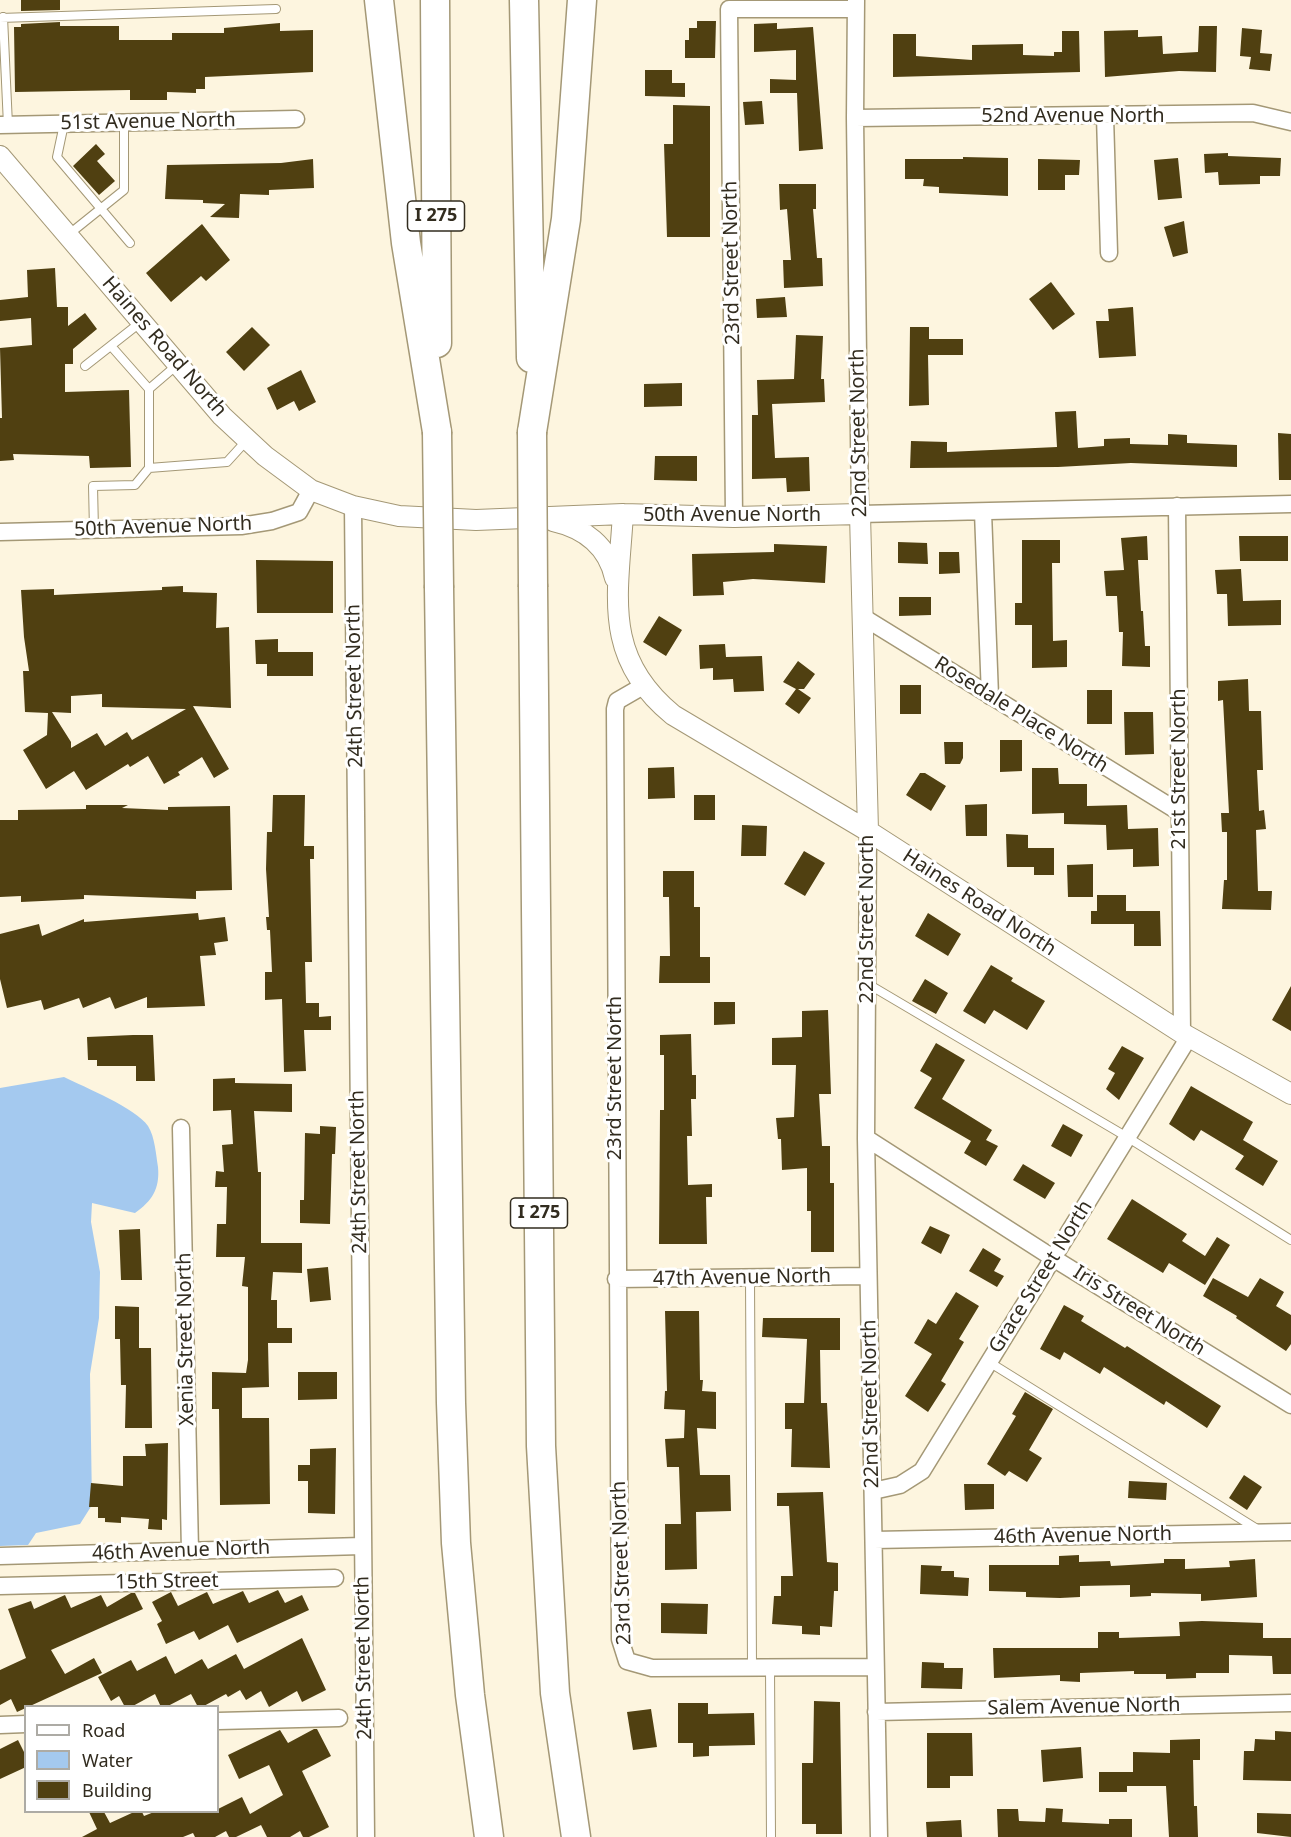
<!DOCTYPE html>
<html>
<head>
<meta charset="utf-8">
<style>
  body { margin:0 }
  #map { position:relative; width:1291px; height:1837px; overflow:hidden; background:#fdf5df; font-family:"Noto Sans",sans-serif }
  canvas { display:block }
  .legend { position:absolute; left:24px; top:1705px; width:195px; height:108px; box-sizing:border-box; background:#fff; border:2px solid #adaba5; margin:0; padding:8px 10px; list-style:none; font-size:18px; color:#322c1f }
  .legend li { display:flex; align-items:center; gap:12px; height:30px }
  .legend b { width:30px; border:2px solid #adaba5 }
</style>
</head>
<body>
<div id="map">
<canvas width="1291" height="1837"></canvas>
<ul class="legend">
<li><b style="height:8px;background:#fff"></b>Road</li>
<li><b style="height:16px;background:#a4c9ef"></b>Water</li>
<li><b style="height:16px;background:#504011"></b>Building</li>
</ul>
</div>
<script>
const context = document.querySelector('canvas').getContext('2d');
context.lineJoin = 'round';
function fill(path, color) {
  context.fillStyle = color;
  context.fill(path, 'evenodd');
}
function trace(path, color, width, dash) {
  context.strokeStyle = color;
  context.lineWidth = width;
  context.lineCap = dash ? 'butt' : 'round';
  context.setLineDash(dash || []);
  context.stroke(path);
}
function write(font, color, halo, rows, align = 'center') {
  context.font = font + ' "Noto Sans",sans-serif';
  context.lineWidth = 6;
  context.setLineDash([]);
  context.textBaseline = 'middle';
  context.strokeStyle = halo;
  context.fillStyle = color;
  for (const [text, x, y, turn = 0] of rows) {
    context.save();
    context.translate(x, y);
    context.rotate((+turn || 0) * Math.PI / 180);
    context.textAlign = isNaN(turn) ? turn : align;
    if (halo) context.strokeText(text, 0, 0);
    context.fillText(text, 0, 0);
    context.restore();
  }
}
fill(new Path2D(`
  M64,1077C84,1087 136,1108 148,1126C155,1137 156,1155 158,1167C160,1189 152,1201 135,1213L92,1203L91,1222L100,1272L99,1318L90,1374L92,1505L80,1524L36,1533L28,1545L0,1546V1088Z`), '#a4c9ef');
fill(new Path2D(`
  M21,0H60V10L21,11Z
  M697,21H716L715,58H685V40H689V28H697Z
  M60,22V26H119V40H172V33H224V28L280,23V31L313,30V72L205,77V89H196V93L167,92V100H130V90L15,92L14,27H21V24Z
  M777,23V29L813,27L823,149L799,151L797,93H770V79L796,80V50L754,52V24Z
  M1199,26H1217L1216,72L1179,71L1105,77L1104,31L1138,30V37L1162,36L1163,54L1198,52Z
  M1242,28L1262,30L1260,53L1272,54L1270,71L1249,69L1251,57L1240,56Z
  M1062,31H1079L1080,72L893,77V34H916V56L972,60V45L1023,44V55L1054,56V52H1062Z
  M645,70H672V83H685V97L645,96Z
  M762,101L764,124L745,125L743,102Z
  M673,105L710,106V237H667L664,144H673Z
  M96,144L105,154L97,161L115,181L99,195L73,166Z
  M1228,153V156L1281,158L1280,176H1260V184L1219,185L1218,172L1205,173L1204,154Z
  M963,157L1008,158V196L939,193V187L923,186L924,179H905V159H963Z
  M1178,158L1182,198L1158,200L1154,160Z
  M313,159L314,188L269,190V195L240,194L239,218L210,217L225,204L203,203V200L165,199L167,165L281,163Z
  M1038,159L1080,160L1079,175H1065V190H1038Z
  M779,184H816V209H813L817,258H822L823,286L784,288L783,260H791L787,209L780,210Z
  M1184,221L1188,253L1173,257L1164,227Z
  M202,224L230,260L206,281L201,276L171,302L146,273Z
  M55,268L57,307H68V326L85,313L97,329L73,349V364H65V392L129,390L131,467L90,468L89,456L13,454L14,460L0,461V418H2L0,348L32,345L31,318L0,321V300L28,297L27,270Z
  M1051,282L1075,314L1053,330L1029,299Z
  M785,297L787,317L757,318L756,299Z
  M1133,307L1136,356L1099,358L1096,321H1109L1108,309Z
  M252,327L270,345L244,371L226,352Z
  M910,327H929V339H963V355H928L929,405L909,406Z
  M796,335L823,336L821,379H824L825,402L772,404L775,458L809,457L810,491L787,492L786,478L752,479V415H758L757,380L794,379Z
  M301,370L316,402L299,411L294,401L277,410L267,388Z
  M682,383V406L644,407V384Z
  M1076,411L1078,448L1104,446V439L1130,438V444L1168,445V434L1187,435V443L1237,445V467L1131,463L1058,467L910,468L911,441L947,442V452L1057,447L1055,412Z
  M1278,433L1291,434V480H1279Z
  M655,456H697V481L654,480Z
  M1147,536L1148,560H1138L1141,611H1143L1145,646H1150V667L1122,666L1123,632H1119L1117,596H1106L1104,571L1124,570L1121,538Z
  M1239,536H1288V561H1240Z
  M1022,540H1060V563H1052L1053,641L1067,640V667L1032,668V625H1015V603H1022Z
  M898,542L927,543L928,564L898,563Z
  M774,544L827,546L825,583L753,579L723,582L724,595L693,596L692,554L774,552Z
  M939,552H959L960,573L939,574Z
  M256,560L333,561V613H257Z
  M1241,569L1243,601L1281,600V625L1228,626L1227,594H1217L1215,570Z
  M183,586V592L217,593L216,628L229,627L231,708L193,706L229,769L214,778L202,757L178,772L180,775L164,784L148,756L130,767L128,764L86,790L74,771L46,789L23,750L47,735L48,713L25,712L23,671H29L24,637L21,590L54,589V595L162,590V587ZM102,694V707L186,709L132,740L127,732L105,746L97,733L71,748V742L52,712L71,713V696Z
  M899,597H931V615L899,616Z
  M659,616L682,630L666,656L643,642Z
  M278,639V652H313V676H267V664H256L255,640Z
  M725,644L726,657L762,656L764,691L734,692L733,679L713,680V668L700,669L699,645Z
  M798,661L815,674L804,689H798L811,698L799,714L785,704L796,689L783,682Z
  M1248,679L1249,711H1261L1263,770H1257L1259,811L1264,810L1266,829L1256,830L1258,891H1272L1271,910L1222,909L1224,880H1227V832H1222L1221,813H1229L1223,700L1218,701V681Z
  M900,685H921V714H900Z
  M1087,690H1112V724H1087Z
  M1124,712H1153L1154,754L1125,755Z
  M1000,740H1022V771L1000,772Z
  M944,742H963V758L960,764H945Z
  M674,767L675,798L648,799V768Z
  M1032,768H1058L1059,784H1087V806L1127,805L1128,829L1158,828L1159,866L1133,867V849L1107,850L1106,825L1064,824V813L1032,814Z
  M920,773H925L946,786L931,811L906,795Z
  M273,795H305L304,846H314V859H310L312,962H305L306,1003H319V1017L331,1016V1030H304L306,1071L284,1072L282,999L265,1000V972H272L270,930H267L266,917H269L266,869L267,832H272Z
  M694,795H715V820H694Z
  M987,804V836H966L965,805Z
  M86,805H128L122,808L168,810V807L230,806L232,890L196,891V899L84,895V899L21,902V896L0,897V820H18V810L86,809Z
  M742,825L767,826L766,856H741Z
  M1006,834L1028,835V848H1054V875H1034V867H1007Z
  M804,851L825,863L805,896L784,884Z
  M1093,864V897H1068L1067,865Z
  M663,871H694V907H700V957H710V983H659L660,956H670L669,897H663Z
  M1097,895H1126V911H1160L1161,946H1134V924H1091V911H1097Z
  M198,913L199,920L225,917L228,941L214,943L216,955L200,956L205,1006L147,1008V997L115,1009L110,997L83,1008L79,998L44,1010L41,1000L7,1008L0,979V934L39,924L42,936L84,919V922Z
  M928,913L961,934L948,956L915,936Z
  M991,965L1013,978L1011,981L1045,1001L1027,1030L994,1010L985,1024L963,1011Z
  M925,979L948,993L936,1014L912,1001Z
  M1291,986V1031L1272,1020Z
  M714,1002H735V1024L714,1025Z
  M828,1010L831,1094H819L822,1146H830V1183H834V1252H811V1211H807V1168L782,1170L781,1139H778L776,1118L794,1117L796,1065H772V1038L802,1037V1011Z
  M691,1034L692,1075H696V1099H691L692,1136H687L688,1185L712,1184V1197H706L707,1244H659L660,1110H664V1055H660V1035Z
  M133,1035H153L155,1081H136V1066H97V1060H88L87,1037Z
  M936,1043L965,1060L942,1099L992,1130L986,1140L998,1146L986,1166L964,1153L971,1141L914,1108L932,1078L920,1071Z
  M1122,1046L1144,1058L1119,1100L1106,1089L1115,1073L1108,1069Z
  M235,1078V1083L292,1084V1112L254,1111L258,1172H261V1243H302V1273L273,1272L271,1300H277V1328H292V1343H268L269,1387L242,1388V1418H269L270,1504L220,1505L219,1409H212V1372L246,1373L248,1360V1287L242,1286L245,1257H216L217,1224H226L227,1187H215L216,1171L224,1172L222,1145L233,1144L231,1110L213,1111V1079Z
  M1191,1086L1253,1122L1243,1140L1278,1161L1263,1186L1235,1169L1244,1156L1201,1130L1194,1141L1169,1124Z
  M1063,1124L1083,1135L1071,1157L1051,1146Z
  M320,1126L336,1127L335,1154H332L330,1224L300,1223V1200H304L305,1133L320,1134Z
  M1023,1164L1055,1183L1045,1199L1013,1180Z
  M1132,1199L1187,1234L1182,1241L1205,1256L1217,1237L1230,1245L1205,1285L1169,1263L1163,1273L1107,1239Z
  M930,1226L950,1235L941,1254L921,1243Z
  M140,1229L142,1280H121L119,1230Z
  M983,1248L1001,1259L994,1271L1004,1276L997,1287L969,1271Z
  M328,1267L331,1300L310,1302L307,1269Z
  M1213,1278L1248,1297L1260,1278L1284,1292L1276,1306L1291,1315V1344L1286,1351L1236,1318L1237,1316L1203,1296Z
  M956,1292L979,1306L959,1339L964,1342L941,1381L946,1384L928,1412L905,1396L932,1354L914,1343L928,1319L936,1324Z
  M1064,1305L1084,1316L1081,1321L1125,1348L1127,1346L1221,1406L1207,1428L1166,1401L1164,1405L1104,1367L1100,1374L1064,1352L1060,1360L1040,1349Z
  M115,1306L139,1307V1348H151L152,1428H125L126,1385H121L120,1339H115Z
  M665,1311H699L700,1380H703L702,1391L716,1392V1429L697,1428L700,1475H730L731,1511L696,1512L697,1569L665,1570V1524H681L679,1467H667L665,1439L684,1438L685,1410L664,1409L665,1391H667Z
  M763,1318H840V1350H820L821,1403H827L830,1468L791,1467L792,1429H785V1403H804L807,1339L762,1337Z
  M298,1372H337V1399L298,1400Z
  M1025,1392L1053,1409L1029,1450L1042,1458L1027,1482L1009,1471L1005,1476L987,1464L1016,1416L1012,1414Z
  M168,1443L167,1520L162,1519V1530L148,1529L149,1519L121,1517V1523L105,1522V1518H98V1507H89L91,1483L123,1486V1456H146L145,1444Z
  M336,1448L335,1514L308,1513V1481H298V1465H310V1449Z
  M1244,1475L1262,1487L1247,1510L1229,1498Z
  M1129,1481L1167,1483L1166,1500L1128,1498Z
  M964,1484H994V1509L965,1510Z
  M823,1492L827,1562L838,1563V1591H834L832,1627L820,1626V1635L802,1634V1626L772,1624L774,1596H781V1576H793L789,1506H777V1493Z
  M1079,1555V1562L1110,1561L1111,1566L1164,1563V1559H1185V1569L1230,1567L1229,1561L1255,1559L1257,1597L1201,1601V1594L1151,1593V1596L1130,1597V1585L1080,1586V1597L1060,1598L1026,1597V1592L989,1591V1565H1059V1556Z
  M921,1565L942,1566L941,1571H954V1577L969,1578L968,1596L920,1594Z
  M278,1590L285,1603L302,1595L309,1610L237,1643L228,1625L199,1640L194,1631L166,1644L157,1624L162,1621L152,1602L171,1592L178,1606L207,1592L213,1604L243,1591L249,1603Z
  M131,1593H135L143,1609L51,1650L65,1674L94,1658L102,1673L17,1712L11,1699L0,1705V1670L26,1658L8,1609L31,1601L34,1609L65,1595L71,1608L101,1595L107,1607Z
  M661,1603L708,1604L707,1634L661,1633Z
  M1202,1621L1263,1623V1638H1291V1674H1273L1272,1656L1229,1655V1673H1196V1678L1166,1679V1674H1134V1671L1080,1673V1682L1060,1681V1675L994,1678L993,1648H1098V1632H1119V1638L1180,1636L1179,1622Z
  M302,1638L326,1690L302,1702L297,1691L269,1707L261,1691L246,1700L240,1690L228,1697L226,1694L202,1707H198L191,1694L166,1707H161L155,1694L131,1707H125L119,1696L111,1701L98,1677L131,1660L137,1671L166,1656L175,1674L202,1659L208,1669L236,1654L244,1669Z
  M922,1662L944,1663V1668H963L962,1689L921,1688Z
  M814,1701L840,1702L842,1834H816V1824H802V1763H813Z
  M678,1703H708V1714L754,1713L755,1745L709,1746V1756L693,1757V1743H678Z
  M651,1709L657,1747L633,1750L627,1712Z
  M314,1729H317L331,1756L302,1771L329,1827L309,1837H303L300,1831L290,1837H267L261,1825L236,1837H229L226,1831L215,1837H195L193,1833L183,1837H82L97,1829L89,1812H104L110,1823L134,1812H142L144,1816L154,1812H218V1809L242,1797L250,1814L283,1795L269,1765L239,1779L228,1755L280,1730L288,1743Z
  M1275,1731L1291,1732V1781L1243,1780L1244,1751H1254L1255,1739L1275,1740Z
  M927,1733H972L973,1776H950V1788H927Z
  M1200,1739V1760H1193L1194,1806H1197L1198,1837H1169L1166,1786H1127V1792H1099V1772H1133V1752L1170,1753V1740Z
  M18,1740L26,1756V1767L0,1779V1749Z
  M1081,1747L1083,1778L1043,1782L1041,1750Z
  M1046,1808L1063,1809L1062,1822L1109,1824V1819H1132V1837H998L997,1809H1018L1019,1821L1045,1822Z
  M1257,1813L1291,1814V1837L1257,1833Z
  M961,1820L962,1837H927L926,1822Z`), '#504011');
const service = new Path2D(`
  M3,17L8,125
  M0,18L276,9
  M64,124L57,157L130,243
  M68,235L124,190V123
  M111,346L149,389
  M177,365L149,389V468L227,462L247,440
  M85,366L141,322
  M94,530L93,486L135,485L149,468
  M868,984L1127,1137L1291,1240
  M750,1278L752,1667
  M989,1362L1257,1529
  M770,1667L771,1837`);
const minor = new Path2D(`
  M856,0L855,118L860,514L1291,504
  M1105,116L1109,253
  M855,118L1253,113L1291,122
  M0,125L296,119
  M353,506L366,1837
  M1177,506L1182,1033
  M983,512L990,696
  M734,517L729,9H856
  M0,532L241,526L272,521L299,512L311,490
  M863,617L1179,812
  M643,686L617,701L615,709L620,1639L627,1661L652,1668L875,1667
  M868,831L866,1138L879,1837
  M181,1128L190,1551
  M866,1138L1053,1258L1291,1405
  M616,1279L868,1276
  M873,1491L900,1485L922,1471L1189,1037
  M874,1540L1291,1532
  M0,1556L362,1546
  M0,1586L335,1578
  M876,1712L1291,1703
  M218,1721L339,1718
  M0,1725L26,1724`);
const tertiary = new Path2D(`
  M0,156L222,416L265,456L311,490L353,506L399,516L476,520L623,514L734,517L860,514L868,831
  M623,514C618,596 602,657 673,715L868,831L1182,1033L1291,1094
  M553,521C584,528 608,546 615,578`);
const motorway = new Path2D(`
  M379,0L406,243L437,432
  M435,0L437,343
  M524,0L531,358
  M532,432L566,219L582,0
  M533,587L541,1446L555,1693L576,1837
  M439,588L451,1403L456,1543L470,1695L489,1837`);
trace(service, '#a49876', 10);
trace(minor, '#a49876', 19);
trace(tertiary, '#a49876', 22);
trace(motorway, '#a49876', 31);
trace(service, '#fff', 8);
trace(minor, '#fff', 16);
trace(tertiary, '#fff', 20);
trace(motorway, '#fff', 28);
const motorwayBridge = new Path2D(`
  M437,432L439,588
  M532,432L533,587`);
trace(motorwayBridge, '#a49876', 31, []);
trace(motorwayBridge, '#fff', 28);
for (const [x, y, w] of [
  [436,216,57],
  [539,1213,57]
]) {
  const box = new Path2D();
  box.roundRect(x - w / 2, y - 15, w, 30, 4.5);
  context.fillStyle = '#fff';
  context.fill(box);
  trace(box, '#322c1f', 1.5);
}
write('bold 18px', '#322c1f', null, [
  ["I 275",436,216],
  ["I 275",539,1213]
]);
write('20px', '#322c1f', '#fff', [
  ["52nd Avenue North",1073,116],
  ["51st Avenue North",148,122,-1],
  ["23rd Street North",732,263,-91],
  ["Haines Road North",164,347,49],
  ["22nd Street North",859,433,-91],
  ["50th Avenue North",732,515],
  ["50th Avenue North",163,527,-2],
  ["24th Street North",355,686,-91],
  ["Rosedale Place North",1021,715,32],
  ["21st Street North",1179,769,-90],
  ["Haines Road North",979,903,33],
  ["22nd Street North",867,919,-90],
  ["23rd Street North",615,1078,-90],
  ["24th Street North",359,1172,-91],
  ["Grace Street North",1041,1277,-58],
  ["47th Avenue North",742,1278,-1],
  ["Iris Street North",1139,1311,32],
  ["Xenia Street North",186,1339,-91],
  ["22nd Street North",871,1404,-91],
  ["46th Avenue North",1083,1536,-1],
  ["46th Avenue North",181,1551,-2],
  ["23rd Street North",622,1563,-92],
  ["15th Street",167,1582,-1],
  ["24th Street North",364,1658,-91],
  ["Salem Avenue North",1084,1707,-1]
]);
</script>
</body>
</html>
